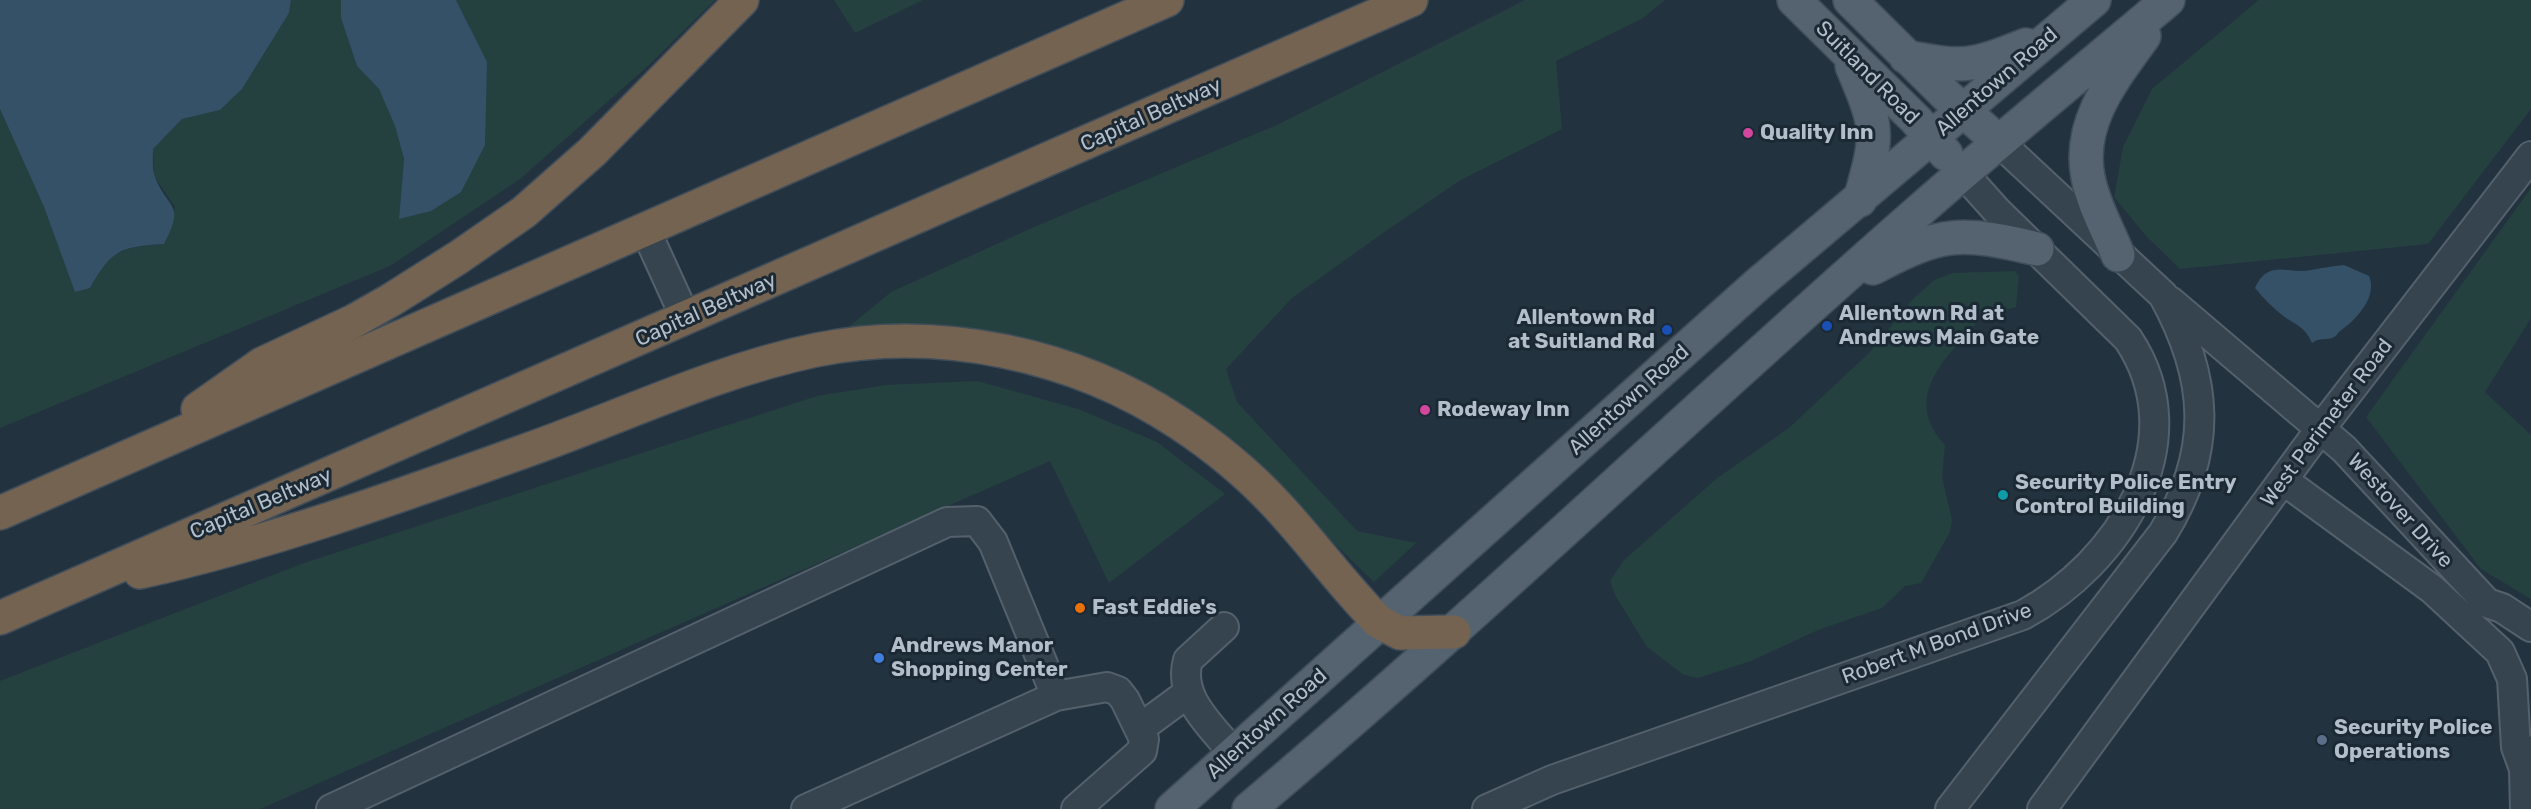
<!DOCTYPE html>
<html>
<head>
<meta charset="utf-8">
<style>
  body { margin:0 }
  canvas { display:block; background:#22323f }
</style>
</head>
<body>
<canvas width="2531" height="809"></canvas>
<script>
const context = document.querySelector('canvas').getContext('2d');
context.lineJoin = 'round';
function fill(path, color) {
  context.fillStyle = color;
  context.fill(path, 'evenodd');
}
function trace(path, color, width, dash) {
  context.strokeStyle = color;
  context.lineWidth = width;
  context.lineCap = dash ? 'butt' : 'round';
  context.setLineDash(dash || []);
  context.stroke(path);
}
function write(font, color, halo, rows, align = 'center') {
  context.font = font + ' Rubik,sans-serif';
  context.lineWidth = 6;
  context.setLineDash([]);
  context.textBaseline = 'middle';
  context.strokeStyle = halo;
  context.fillStyle = color;
  for (const [text, x, y, turn = 0] of rows) {
    context.save();
    context.translate(x, y);
    context.rotate((+turn || 0) * Math.PI / 180);
    context.textAlign = isNaN(turn) ? turn : align;
    if (halo) context.strokeText(text, 0, 0);
    context.fillText(text, 0, 0);
    context.restore();
  }
}
fill(new Path2D(`
  M291,0H341V18L357,66L379,89L395,126L404,160L399,218L470,27L456,0H715L648,66L520,179L390,266L0,428V109L44,207L75,291L90,287C114,249 120,248 164,244L175,207L154,176L153,149L182,119L220,110L242,89L289,13Z
  M834,0H923L855,33Z
  M1525,0H1665L1643,18L1556,61L1562,129L1459,181L1383,233L1292,298L1226,369L1237,402L1357,531L1416,543L1374,582L1308,518L1244,448L1175,403L845,330L891,292L1034,227L1279,124Z
  M2259,0H2531V109L2428,244L2180,269L2146,236L2114,197L2123,147L2152,89Z
  M2531,188V318L2485,392L2531,435V599L2481,569L2366,417Z
  M2015,271L2019,276L2016,307C2008,310 1995,310 1989,313C1978,319 1970,331 1962,339C1932,372 1909,406 1945,445L1942,477L1952,520L1950,532L1921,583L1905,586L1882,608L1818,630L1751,661L1698,678L1684,675L1647,647L1615,595L1610,581L1623,561L1716,479L1790,427L1869,353L1913,299L1934,280L1953,273Z
  M977,381L1078,409L1157,442L1225,494L1109,583L1050,461L260,809H0V681L304,563L817,396L886,385Z`), '#24403f');
fill(new Path2D(`
  M0,0H291L289,13L242,89L220,110L182,119L153,149C153,157 152,170 155,177C168,210 186,203 164,244C120,247 113,249 90,288L75,292L44,207L0,109Z
  M341,0H456L487,62L485,145L461,192L431,211L399,219L404,159L395,126L379,89L357,66L341,18Z
  M2344,265L2369,276C2378,297 2356,320 2340,331C2338,332 2337,336 2334,337C2327,341 2319,337 2312,343C2305,326 2295,325 2282,315C2272,307 2263,298 2255,288C2269,258 2288,275 2311,270C2322,268 2332,266 2344,265Z`), '#345168');
const minor = new Path2D(`
  M645,229L686,319
  M2170,301L2344,449L2487,603L2502,608L2531,627
  M2283,480L2432,589L2500,652L2512,679L2516,747L2524,769
  M1224,627L1188,660C1177,698 1212,726 1234,754
  M1139,729L1188,693
  M331,809L947,522L977,521L993,542L1056,696
  M806,809L1056,696L1107,687L1118,691L1125,700L1144,739L1142,751L1076,809
  M1487,809L1552,780L2023,615C2119,563 2197,442 2128,339L1997,211L1963,173
  M1950,809L2163,533C2214,451 2209,378 2163,295L1999,142
  M2042,809L2321,428L2531,156
  M2525,809L2524,769L2527,750`);
const major = new Path2D(`
  M1794,0L1916,120L1946,154
  M1850,0L1947,96L1999,142
  M1906,57C1964,68 1971,67 2026,45
  M1852,66C1879,130 1879,132 1860,200
  M2118,255C2108,230 2093,204 2088,177C2077,122 2114,78 2144,36
  M1873,268C1942,231 1961,231 2037,249
  M1172,809L1758,284L2094,0
  M1249,809C1478,616 1694,408 1919,211C2001,139 2085,70 2168,0`);
const highway = new Path2D(`
  M198,409L262,364L354,321L391,300L459,257L524,212L592,152L742,0
  M0,513L1167,0
  M140,572C270,543 397,497 522,452C619,418 715,371 816,350C939,325 1075,354 1179,423C1214,446 1246,472 1275,503C1311,541 1342,585 1379,622L1400,633L1454,632
  M0,618L1411,0`);
trace(minor, '#54616d', 32);
trace(major, '#3f4d58', 36);
trace(highway, '#414e5a', 36);
trace(minor, '#36444f', 28);
trace(major, '#54636f', 33);
trace(highway, '#756352', 33);
for (const [x, y, r, color] of [
  [1748,133,6,"#d1479c"],
  [1827,326,6,"#1a4fb4"],
  [1667,330,6,"#1a4fb4"],
  [1425,410,6,"#d1479c"],
  [2003,495,6,"#0f9aa8"],
  [1080,608,6,"#e8710a"],
  [879,658,6,"#3f7fe0"],
  [2322,740,6,"#5c6f8a"]
]) {
  const dot = new Path2D();
  dot.arc(x, y, r, 0, 2 * Math.PI);
  context.fillStyle = color;
  context.fill(dot);
  trace(dot, '#1b2934', 2);
}
write('21px', '#b2beca', '#1b2934', [
  ["Suitland Road",1867,73,45],
  ["Allentown Road",1997,82,-41],
  ["Capital Beltway",1151,115,-24],
  ["Capital Beltway",706,310,-24],
  ["Allentown Road",1629,400,-42],
  ["West Perimeter Road",2327,423,-53],
  ["Capital Beltway",261,504,-23],
  ["Westover Drive",2400,511,48],
  ["Robert M Bond Drive",1937,644,-20],
  ["Allentown Road",1267,724,-42]
]);
write('bold 21px', '#b2beca', '#1b2934', [
  ["Quality Inn",1760,133],
  ["Allentown Rd at",1839,314],
  ["Andrews Main Gate",1839,338],
  ["Allentown Rd",1655,318,"right"],
  ["at Suitland Rd",1655,342,"right"],
  ["Rodeway Inn",1437,410],
  ["Security Police Entry",2015,483],
  ["Control Building",2015,507],
  ["Fast Eddie's",1092,608],
  ["Andrews Manor",891,646],
  ["Shopping Center",891,670],
  ["Security Police",2334,728],
  ["Operations",2334,752]
], 'left');
</script>
</body>
</html>
